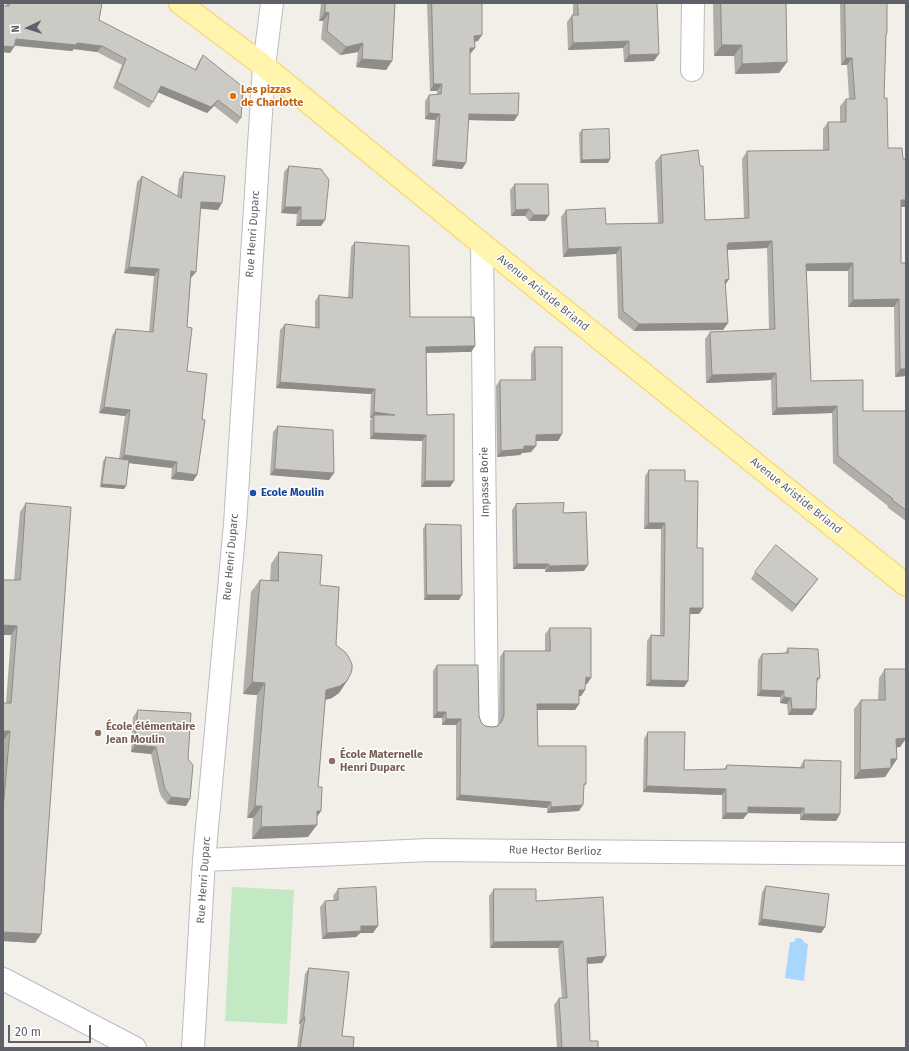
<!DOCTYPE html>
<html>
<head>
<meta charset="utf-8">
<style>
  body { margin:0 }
  #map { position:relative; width:909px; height:1051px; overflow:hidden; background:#f1efe7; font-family:"Fira Sans",sans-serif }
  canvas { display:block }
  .frame { position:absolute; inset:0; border:4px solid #5e6268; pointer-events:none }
  .north { position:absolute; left:8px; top:8px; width:40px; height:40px; -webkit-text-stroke:3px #fff; paint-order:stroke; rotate:266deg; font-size:11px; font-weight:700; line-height:16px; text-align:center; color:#5e6268 }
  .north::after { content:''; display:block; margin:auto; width:14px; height:18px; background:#5e6268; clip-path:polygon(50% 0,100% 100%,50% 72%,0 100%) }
  .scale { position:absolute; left:8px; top:1025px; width:83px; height:18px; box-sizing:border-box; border:2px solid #5e6268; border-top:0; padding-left:5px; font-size:12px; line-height:14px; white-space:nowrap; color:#5e6268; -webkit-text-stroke:3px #fff; paint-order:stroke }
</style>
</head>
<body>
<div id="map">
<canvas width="909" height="1051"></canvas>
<div class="frame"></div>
<div class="north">N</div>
<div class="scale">20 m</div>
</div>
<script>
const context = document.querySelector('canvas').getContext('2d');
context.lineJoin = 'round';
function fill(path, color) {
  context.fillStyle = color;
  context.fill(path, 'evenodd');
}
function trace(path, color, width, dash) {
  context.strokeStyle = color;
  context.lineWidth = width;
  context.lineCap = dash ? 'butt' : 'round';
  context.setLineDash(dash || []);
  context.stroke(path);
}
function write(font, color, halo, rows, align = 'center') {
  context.font = font + ' "Fira Sans",sans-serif';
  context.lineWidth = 3;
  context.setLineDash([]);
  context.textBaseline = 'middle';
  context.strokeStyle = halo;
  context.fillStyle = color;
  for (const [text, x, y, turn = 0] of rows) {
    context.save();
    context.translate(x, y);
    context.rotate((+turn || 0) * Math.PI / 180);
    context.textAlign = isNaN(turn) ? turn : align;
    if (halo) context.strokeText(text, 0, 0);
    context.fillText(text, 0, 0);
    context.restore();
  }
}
fill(new Path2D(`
  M232,887L294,890L287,1024L225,1021Z`), '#c3e9c4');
fill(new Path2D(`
  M796,938H800L803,940L805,943L808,944L804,981L785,978L790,942H794Z`), '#a9d6ff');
const minor = new Path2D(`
  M692,70L693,3
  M482,244L487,721
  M204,860L429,850L906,854
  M3,979L135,1048
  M193,1048L204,860L235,524L264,66L272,3`);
const major = new Path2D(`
  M180,3L264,66L482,244L906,585`);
trace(minor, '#b9bcc1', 24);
trace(major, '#f7d25a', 24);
trace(minor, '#fff', 22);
trace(major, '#fff5ae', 22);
fill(new Path2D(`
  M6,3H102L99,20L195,70L199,61L203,55L241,118L237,124L214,106L207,113L158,92L153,102L149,108L113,88L122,65L97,52L74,49L72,51L15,46L14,47L10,53L3,52V6H6Z
  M321,3H395L392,61L386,70L356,67L358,52L340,55L321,39L323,21H319Z
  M427,3H482L478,41L474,42L475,48L470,54V94L518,115L514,121L469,120L462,169L432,166L435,120L425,119V101L429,95H437V91H430Z
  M573,3H657L654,61L624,62L623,48L568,50L567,22L572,15H573Z
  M713,3H786L787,62L779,73L735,74L734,56H714Z
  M840,3H887V33L886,36L884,98L888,148L903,159H906V207H901V263L906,376L895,377L894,307H848V271H806L811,381L863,411H906V521L887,507L888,506L833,463L832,413L772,415L771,380L706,383L705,339L710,332L769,329L767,248L727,250L729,279L725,285L728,323L723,330L634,331L618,318L616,254L563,257L561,217L566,210L606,224L658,223L655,162L661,155L705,220L744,218L742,159L747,151L823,150V129L828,122H840V106L846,99H849L847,65H841Z
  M582,130L610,159L608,163H580L579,133Z
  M289,166L321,226H296L297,214L281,213L284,172Z
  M184,172L218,210L201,209L191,278L187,327V371L202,419L197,475L193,481L171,479L172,468L129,463L124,489L100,487L103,461L106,457L119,459L125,416L99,413L112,336L116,329L149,332L154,276L124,273L137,182L142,176L177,196L179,179Z
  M515,184L549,215L545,221H529L525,216H511L510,190Z
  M355,242L410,317L475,346L471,352H462L426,353L427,415L450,487H421L422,441L370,439V420L372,418H370L371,394L276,388L280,330L285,324L315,327V301L319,295L348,298L351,247Z
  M535,347L562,434L558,441H536V446L531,452L522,453L520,455L497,457L496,386L500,380H531V354Z
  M278,426L329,480L270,475L273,432Z
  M649,470L685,481L697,548L703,608L699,614H689L688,681L684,687L646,686L647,641L651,635H660L661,529H644L645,476Z
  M26,503L41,934L35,943L3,941V703H6L11,635H3V580H14L20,512Z
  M516,504L563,513L584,571L545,572V569H513L512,510Z
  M426,524L459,600H424L423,529Z
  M279,552L320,585L336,645L347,681L339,693L332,698L325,700L318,787L321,811L317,817L308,837L252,839L253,818H247L257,695L243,694L251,592L260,580L270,581L271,564Z
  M755,572L818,579L792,612L751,579Z
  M550,628L587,684H585V690L581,696H579V704L575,710H537L538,746L586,784L583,787L579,811L547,813V808L456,800V725H442V718H433V671L437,665L479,716L481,722L485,726L492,727L498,726L499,721L500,657L504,651H545V634Z
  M788,648L820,678L817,682L816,709L812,715H788L787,704L780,703V697L757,696L758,660L762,654L785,653Z
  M885,669H906V739L900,747H897V759L885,777L854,779V709L861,700H878L879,678Z
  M138,710L188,759L186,806L167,804L161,796L159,791L151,754L131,752L133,717Z
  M648,732L684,770L724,769L727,765L800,767L804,760L840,814L836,821L800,820V814L748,813L743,819H722V795L643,792L644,739Z
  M766,886L825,927L821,933L758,925L762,892Z
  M338,889L373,933H360L356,937L322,939L320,907L325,901L334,900L333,896Z
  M494,889L536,901L606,956L602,963L587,964L590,1041L598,1048H557L554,1005L559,998H562L558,948H490L489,896Z
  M309,968L342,1036L353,1048H297L300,1024L299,1023L305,974Z`), '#afaea9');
fill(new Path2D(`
  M325,12L329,13L323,21H319Z
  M482,35L478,41L470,42L474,36Z
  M16,39L77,43L102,46L97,52L74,49L72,51L12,45Z
  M629,41L623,48L568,50L573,43Z
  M363,43L358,52L340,55L346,47Z
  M722,45H742L734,56H714Z
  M3,46L14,47L10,53L3,52Z
  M470,48H475L470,54Z
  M659,54L654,61L624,62L629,55Z
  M846,58H852L847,65H841Z
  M362,59L392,61L386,70L356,67Z
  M787,62L779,73L735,74L742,64Z
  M434,84H442L437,91H430Z
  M161,86L218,100L214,106L207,113L157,92Z
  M429,113L440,114L435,120L425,119Z
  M469,114L518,115L514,121L465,120Z
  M610,159L608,163H580L582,160Z
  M436,160L466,163L462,169L432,166Z
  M901,200H906V207H896Z
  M201,202L222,203L218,210L197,208Z
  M285,207H301L297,214L281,213Z
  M529,209L525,216H511L516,210Z
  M534,215H549L545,221H529Z
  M301,220H325L321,226H296Z
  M772,241L767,248L725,250L728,243Z
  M621,247L616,254L563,257L568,249Z
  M853,263L848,271H801L806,264Z
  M129,267L159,269L154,276L124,273Z
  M191,271L196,272L191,278Z
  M729,279L724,287L725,280Z
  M899,299L894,307H848L853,300Z
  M728,323L723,330L634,331L639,324Z
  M466,346H475L471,352H462L422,353L426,347Z
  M900,369H906V376L895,377Z
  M776,373L771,380L706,383L712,375Z
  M280,382L375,389L371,394L276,388Z
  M837,406L832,413L772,415L777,408Z
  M104,407L130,410L125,416L99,413Z
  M374,412L395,415H374L372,418H370Z
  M374,433L426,435L422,441L370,439Z
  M562,434L558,441H531L536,435Z
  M524,446H536L531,452L522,453L520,455L497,457L501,451Z
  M124,455L177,462L172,468L119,462Z
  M275,469L334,473L329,480L270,475Z
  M176,472L197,475L193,481L171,479Z
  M425,481H454L450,487H421Z
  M102,484L126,486L124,489L100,487Z
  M649,523H665L661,529H644Z
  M517,564H549L545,569H513Z
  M588,565L584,571L545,572L549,566Z
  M818,579L813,585L792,612L796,605Z
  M427,595H462L459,600H424Z
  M690,608H703L699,614H685Z
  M3,625L17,626L11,635H3Z
  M586,677L591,678L587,684L582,683Z
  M651,680L688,681L684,687L646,686Z
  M347,681L339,693L332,698L318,702L326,690Z
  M252,682L265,683L257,695L243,694Z
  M579,690H585L581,696H575Z
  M761,690L784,691L780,697L757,696Z
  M784,697L791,698L787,704L780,703Z
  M537,704H579L575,710H533Z
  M792,709H816L812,715H788Z
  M437,712H446L442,718H433Z
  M446,719H461L456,725H442Z
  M3,731H10L3,741Z
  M906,738L900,747L890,748L896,739Z
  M135,745L156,747L151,754L131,752Z
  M891,759H897L891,768H884Z
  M891,768L885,777L854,779L860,770Z
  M647,786L726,789L722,795L643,792Z
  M460,795L551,802L547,808L456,800Z
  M171,797L190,799L186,806L167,804Z
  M583,805L579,811L547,813L551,807Z
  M255,806H262L253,818H247Z
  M748,807L804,808L800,814L748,813L743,819H722L726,813Z
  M317,811H321L312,823Z
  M804,814H840L836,821L800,820Z
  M317,825L308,837L252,839L261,827Z
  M762,919L825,927L821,933L758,925Z
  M361,926H378L373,933H360L356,937L322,939L327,933Z
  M3,932L41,934L35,943L3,941Z
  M563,941L558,948H490L494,942Z
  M606,956L602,963L582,964L587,958Z
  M304,1017H305L300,1024L299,1023Z`), '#8f8d89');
const building = new Path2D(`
  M9,3H102L99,20L196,70L203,55L243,87L241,118L218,100L211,107L161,86L153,102L117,82L126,59L102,46L77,43L76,45L16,39L14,47L3,46V6H9Z
  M326,3H395L392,61L362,59L363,43L346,47L327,31L329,13L325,12Z
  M432,3H482V35L474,36L475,48H470V94L519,93L518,115L469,114L466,163L436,160L440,114L429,113V95L441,94L442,84H434Z
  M578,3H657L659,54L629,55V41L573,43L572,15H578Z
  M721,3H786L787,62L742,64V45H722Z
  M845,3H887V33L886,34L884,98H887L888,148H902L903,159H906V200H901V263H906V369H900L899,299L853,300V263L806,264L811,381L863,380V411H906V510L892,500L893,499L838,456L837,406L777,408L776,373L712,375L710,332L775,329L772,241L728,243V245H727L729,279L725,280L728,323L639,324L623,311L621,247L568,249L566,210L605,208L606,224L663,223L661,155L698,150L700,166H703L705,220L749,218L747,151L829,150L828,122H846V99H855L852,58H846Z
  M609,129L610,159L582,160V130Z
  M289,166L321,169L329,180L325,220H301V207H285Z
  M184,172L225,176L222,203L201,202L196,272L191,271L187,327L192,328L187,371L207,374L202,419L205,420L197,475L176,472L177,462L124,455L130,410L104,407L116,329L153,332L159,269L129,267L142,176L181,198Z
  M515,184H548L549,215H534L529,209L516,210Z
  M355,242L409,246L410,317H474L475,346H466L426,347L427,415L454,414V481H425L426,435L374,433V415H395L374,412L375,389L280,382L285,324L319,328V295L352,298Z
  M535,347H562V434L536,435V446H524V449L501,451L500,380H535Z
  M278,426L333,430L334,473L275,469Z
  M106,457L129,460L126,486L102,484Z
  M649,470H685V481H698L697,548H703V608H690L688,681L651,680V635L664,636L665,523H649Z
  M26,503L71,507L41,934L3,932V809L10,731H3V703H11L17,626L3,625V580H20Z
  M564,503L563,513L586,512L588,565L549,566V564H517L516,504Z
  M426,524L461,525L462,595H427Z
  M776,545L818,579L796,605L755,572Z
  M279,552L322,555L320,585L339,587L336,645L345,652L348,656L352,664V669L351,673L347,681L340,686L326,690L318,787H322L321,811H317V825L261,827L262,806H255L265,683L252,682L260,580L278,581Z
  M550,628H591V678L586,677L585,690H579V704H537L538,746H586V784H584L583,805L551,807V802L460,795L461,719H446V712H437V665H478L479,716L481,722L485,726L492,727L498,726L502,721L504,715V651H550Z
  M788,648L818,649L820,678H817L816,709H792L791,698L784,697V691L761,690L762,654L788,653Z
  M885,669H906V738L896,739L897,759H891V768L860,770L861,700H885Z
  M138,710L191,713L188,759L193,765L190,799L171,797L165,789L164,785L156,747L135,745Z
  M648,732H685L684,770L726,769L727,765L804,768V760L841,761L840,814H804V808L748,807V813H726V789L647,786Z
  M766,886L829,894L825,927L762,919Z
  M376,887L378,926H361V931L327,933L325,901L338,900V889Z
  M494,889H536V901L603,897L606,956L587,958L590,1041H598V1048H562L559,998H567L563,941L494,942Z
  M309,968L349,972L342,1036L354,1037L353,1048H300L305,1017H304Z`);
fill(building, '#cccac4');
trace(building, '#8f8d89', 1);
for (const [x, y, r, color] of [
  [233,96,4,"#e8710a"],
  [253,493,4,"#1a4fb4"],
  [98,733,4,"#8d6e63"],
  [332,761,4,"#8d6e63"]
]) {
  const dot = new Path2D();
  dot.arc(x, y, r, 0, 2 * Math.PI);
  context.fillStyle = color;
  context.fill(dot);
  trace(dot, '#fff', 1.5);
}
write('bold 11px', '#c56008', '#fff', [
  ["Les pizzas",241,90],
  ["de Charlotte",241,103]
], 'left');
write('11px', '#5e6268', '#fff', [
  ["Rue Henri Duparc",253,234,-86],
  ["Avenue Aristide Briand",543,293,39],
  ["Impasse Borie",485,482,-91],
  ["Avenue Aristide Briand",796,496,39],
  ["Rue Henri Duparc",231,557,-85],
  ["Rue Hector Berlioz",555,851,1],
  ["Rue Henri Duparc",204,880,-86]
]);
write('bold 11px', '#164399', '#fff', [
  ["Ecole Moulin",261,493]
], 'left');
write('bold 11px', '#785e54', '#fff', [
  ["École élémentaire",106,727],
  ["Jean Moulin",106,740],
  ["École Maternelle",340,755],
  ["Henri Duparc",340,768]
], 'left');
</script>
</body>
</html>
